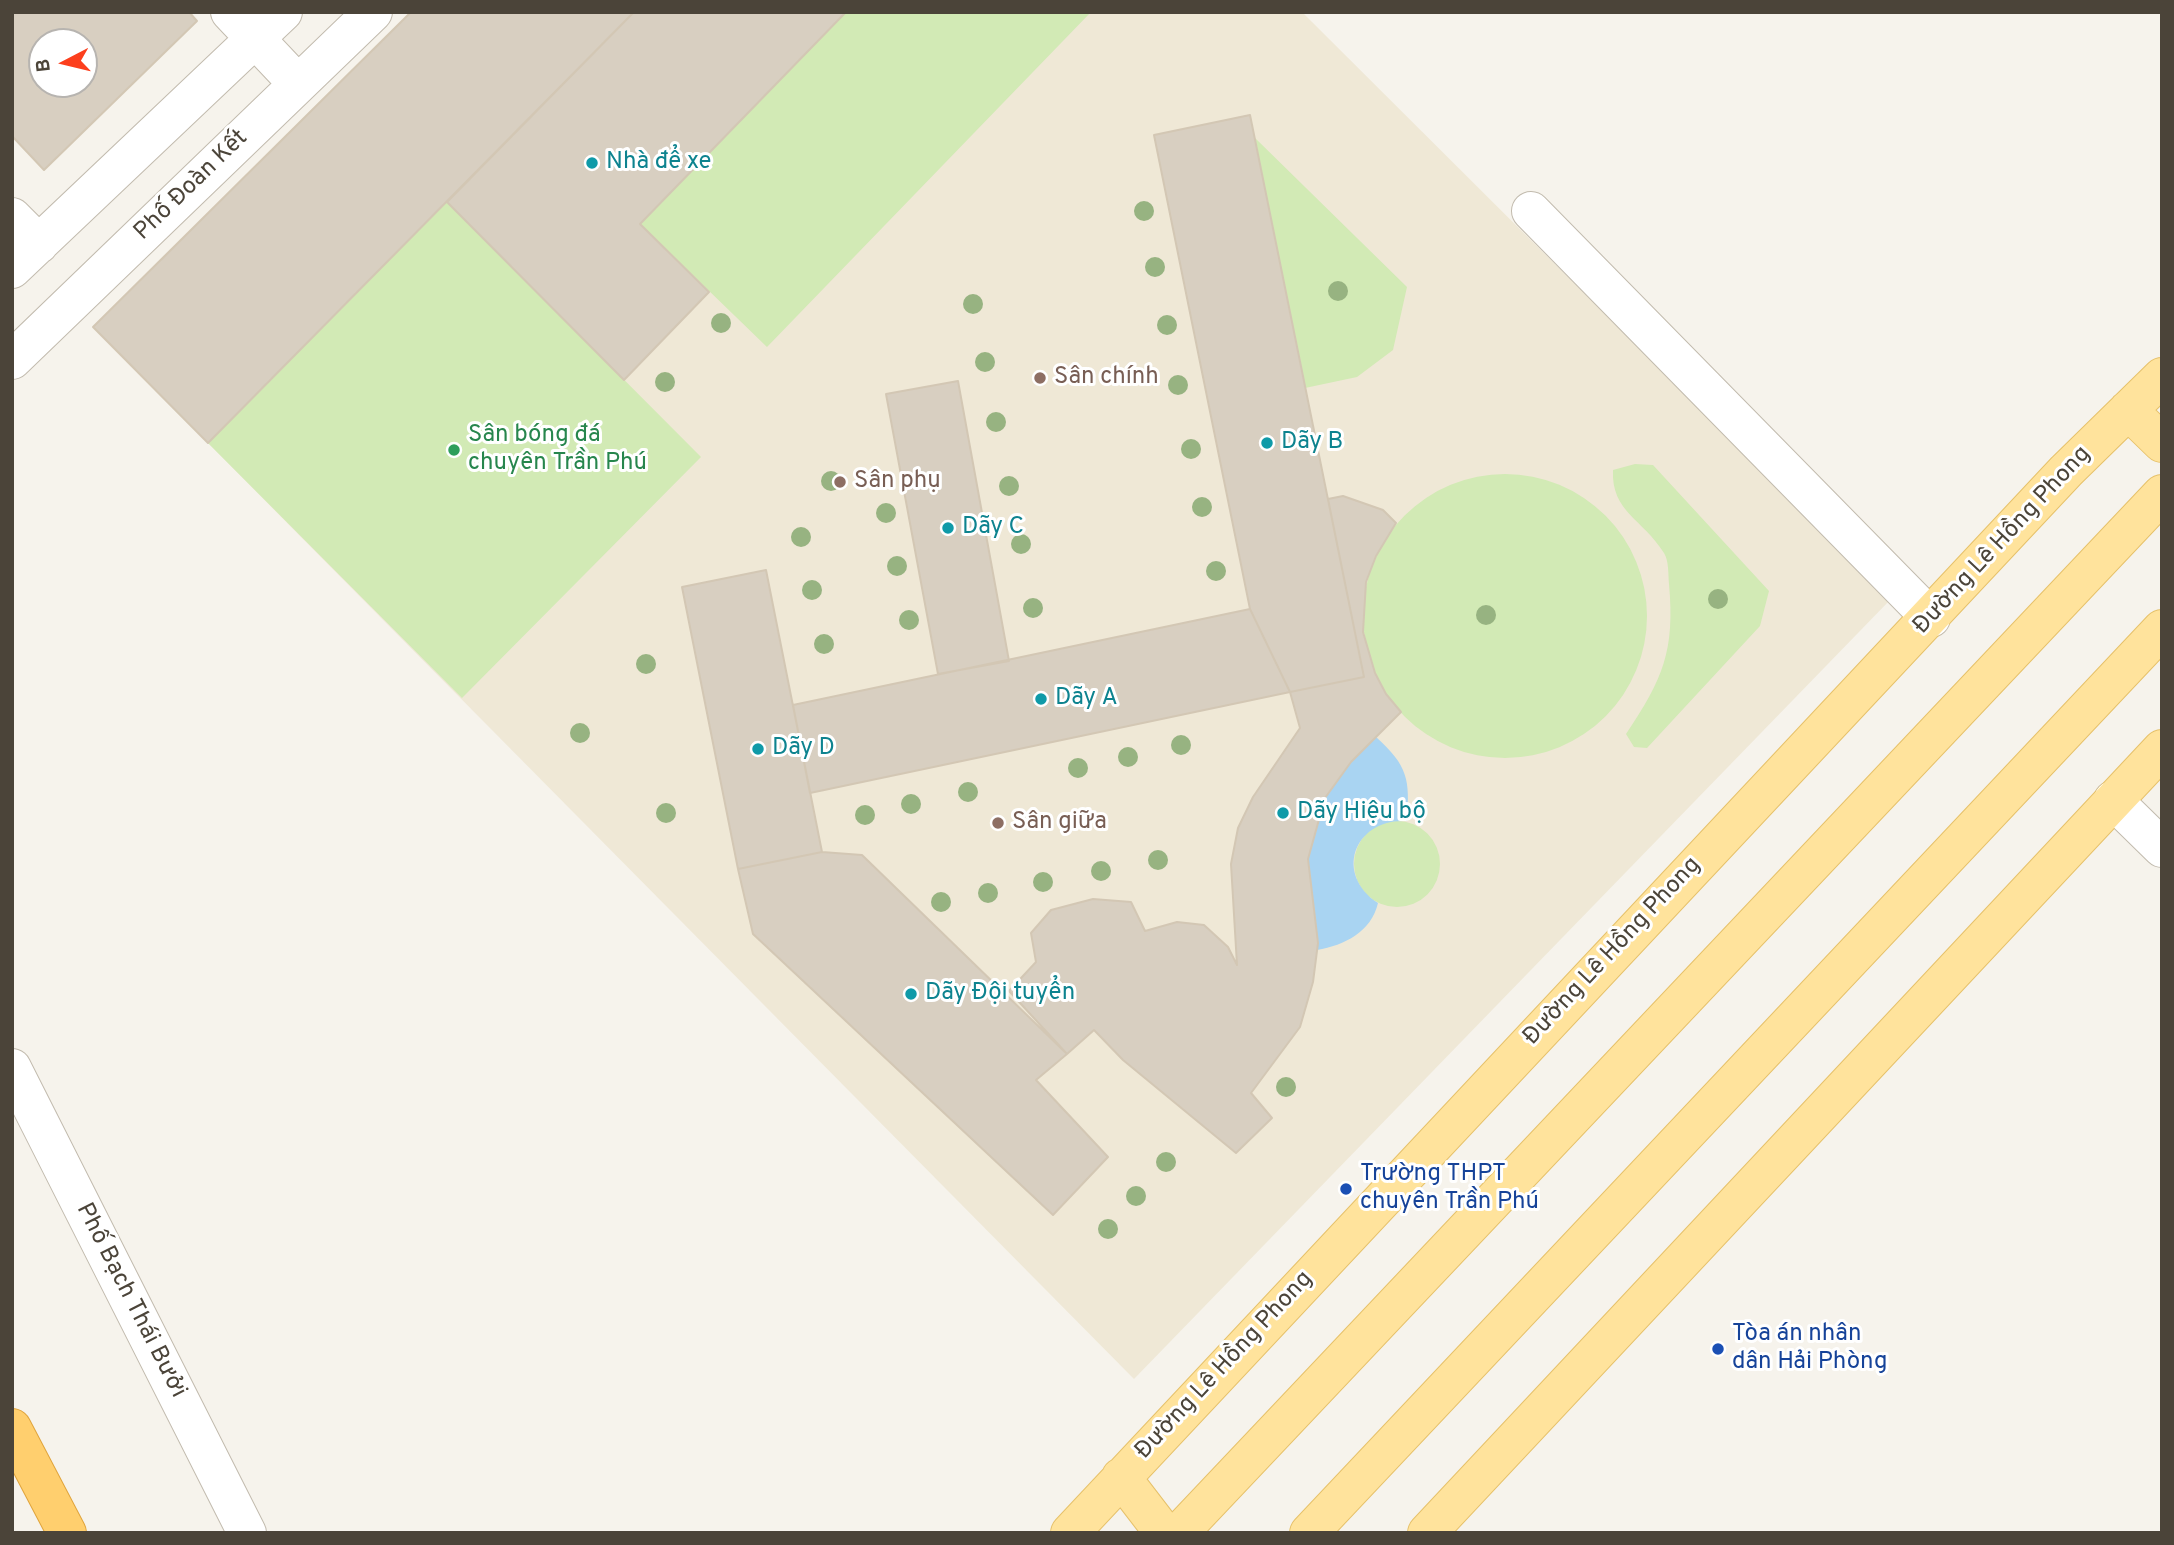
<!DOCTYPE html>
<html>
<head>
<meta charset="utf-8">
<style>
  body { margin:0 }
  #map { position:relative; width:2174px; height:1545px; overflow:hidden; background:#f6f3ec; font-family:Overpass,sans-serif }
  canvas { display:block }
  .frame { position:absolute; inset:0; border:14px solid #4b4439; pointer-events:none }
  .north { position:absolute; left:28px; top:28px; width:70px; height:70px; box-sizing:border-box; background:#fff; border:2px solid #b7b4b0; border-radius:50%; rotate:263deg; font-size:19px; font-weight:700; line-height:28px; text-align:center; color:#4b4439 }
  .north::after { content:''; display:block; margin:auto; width:24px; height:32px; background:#fc3f1d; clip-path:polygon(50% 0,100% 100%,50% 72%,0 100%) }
</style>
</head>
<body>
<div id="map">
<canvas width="2174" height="1545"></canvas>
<div class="frame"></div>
<div class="north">B</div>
</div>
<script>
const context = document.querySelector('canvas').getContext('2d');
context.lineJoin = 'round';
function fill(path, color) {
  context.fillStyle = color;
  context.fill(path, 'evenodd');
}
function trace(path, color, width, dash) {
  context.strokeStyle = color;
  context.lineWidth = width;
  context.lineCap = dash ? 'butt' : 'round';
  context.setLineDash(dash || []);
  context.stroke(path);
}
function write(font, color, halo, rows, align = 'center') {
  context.font = font + ' Overpass,sans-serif';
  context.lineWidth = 6;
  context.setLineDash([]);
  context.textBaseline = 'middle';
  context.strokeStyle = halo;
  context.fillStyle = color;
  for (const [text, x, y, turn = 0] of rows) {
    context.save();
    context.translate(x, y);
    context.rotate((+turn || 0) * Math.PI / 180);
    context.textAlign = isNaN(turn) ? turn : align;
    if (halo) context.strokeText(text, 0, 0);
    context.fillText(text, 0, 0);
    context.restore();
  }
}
fill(new Path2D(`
  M634,12H1302L1891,599L1134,1379L208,443Z`), '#efe8d6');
fill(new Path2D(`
  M846,12H1091L767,347L640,224Z
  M1254,137L1407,287L1393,350L1357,377L1305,388Z
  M447,202L701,457L462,698L208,443Z
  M1635,464L1653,465L1769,591L1760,626L1647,748L1634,747L1626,734C1663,679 1675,651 1669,584C1668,574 1669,561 1664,553C1643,519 1611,512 1613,470Z
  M1363 616a142 142 0 1 1 284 0a142 142 0 1 1-284 0Z
  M1354 864a43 43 0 1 1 86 0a43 43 0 1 1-86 0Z`), '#d2eab5');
fill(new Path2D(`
  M1376,737C1408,766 1410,779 1407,821C1355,818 1333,873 1378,903C1371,932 1345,945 1317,950L1308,859L1325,798L1351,762Z`), '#a9d4f2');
const building = new Path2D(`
  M12,12H189L197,21L44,170L12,136ZM42,42H84V84H42Z
  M411,12H634L208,443L93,327Z
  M634,12H846L640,224L709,292L624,380L447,202Z
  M1250,115L1364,677L1290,692L1250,609L1154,135Z
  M958,381L1009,661L938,674L886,394Z
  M1343,496L1383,510L1396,523L1376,556L1366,582L1363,632L1375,673L1386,694L1401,712L1351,762L1325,798L1308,859L1318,943L1313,982L1300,1027L1251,1093L1272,1118L1236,1153L1123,1060L1094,1030L1067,1054L1009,991L1036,962L1031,933L1051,910L1093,899L1131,902L1145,931L1177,922L1204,925L1228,947L1237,965L1231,864L1238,828L1253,797L1300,728L1290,692L1364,677L1328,499Z
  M766,570L822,852L738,869L682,587Z
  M1250,609L1290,692L810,793L793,705Z
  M822,852L862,855L1067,1054L1036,1080L1108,1157L1053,1215L753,934L738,869Z`);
fill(building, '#d8cfc1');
trace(building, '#d3c7b4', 2);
const minor = new Path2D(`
  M230,12L298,84
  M1531,211L1931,618
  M12,217L39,244
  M12,269L283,12
  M12,360L373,12
  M2113,800L2162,848
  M12,1068L247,1533`);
const major = new Path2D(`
  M2128,410L2162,443
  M1121,1477L1164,1533
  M1070,1533L2066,471L2162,377
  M1179,1533L2162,494
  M1309,1533L2162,629
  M1427,1533L2162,749`);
const highway = new Path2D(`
  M12,1428L67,1533`);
trace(minor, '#c2bbae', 40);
trace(major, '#e6c16a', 40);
trace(highway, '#e0a43c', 40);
trace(minor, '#fff', 38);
trace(major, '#ffe39c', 38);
trace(highway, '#ffcf6e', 38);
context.fillStyle = '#97b381';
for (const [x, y] of [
  [1144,211],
  [1155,267],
  [1338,291],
  [973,304],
  [721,323],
  [1167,325],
  [985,362],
  [665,382],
  [1178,385],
  [996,422],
  [1191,449],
  [831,481],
  [1009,486],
  [1202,507],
  [886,513],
  [801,537],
  [1021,544],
  [897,566],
  [1216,571],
  [812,590],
  [1718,599],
  [1033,608],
  [1486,615],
  [909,620],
  [824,644],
  [646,664],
  [580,733],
  [1181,745],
  [1128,757],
  [1078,768],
  [968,792],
  [911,804],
  [666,813],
  [865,815],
  [1158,860],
  [1101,871],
  [1043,882],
  [988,893],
  [941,902],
  [1286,1087],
  [1166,1162],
  [1136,1196],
  [1108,1229]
]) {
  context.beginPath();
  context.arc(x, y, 10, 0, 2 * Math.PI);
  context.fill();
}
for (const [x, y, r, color] of [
  [592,163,7,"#0f9aa8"],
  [1040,378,7,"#8d6e63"],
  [1267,443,7,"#0f9aa8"],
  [454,450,7,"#2e9e5b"],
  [840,482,7,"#8d6e63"],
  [948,528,7,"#0f9aa8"],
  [1041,699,7,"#0f9aa8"],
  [758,749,7,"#0f9aa8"],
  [1283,813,7,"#0f9aa8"],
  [998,823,7,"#8d6e63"],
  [911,994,7,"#0f9aa8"],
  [1346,1189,7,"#1a4fb4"],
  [1718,1349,7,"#1a4fb4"]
]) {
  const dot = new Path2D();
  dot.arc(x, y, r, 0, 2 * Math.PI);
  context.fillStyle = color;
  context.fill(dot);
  trace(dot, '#fff', 2.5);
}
write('24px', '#0d838f', '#fff', [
  ["Nhà để xe",606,163],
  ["Dãy B",1281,443],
  ["Dãy C",962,528],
  ["Dãy A",1055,699],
  ["Dãy D",772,749],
  ["Dãy Hiệu bộ",1297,813],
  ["Dãy Đội tuyển",925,994]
], 'left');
write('24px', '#4b4439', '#fff', [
  ["Phố Đoàn Kết",192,186,-44],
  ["Đường Lê Hồng Phong",2003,541,-47],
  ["Đường Lê Hồng Phong",1613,952,-47],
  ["Phố Bạch Thái Bưởi",130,1301,63],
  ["Đường Lê Hồng Phong",1225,1366,-47]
]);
write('24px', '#785e54', '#fff', [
  ["Sân chính",1054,378],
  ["Sân phụ",854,482],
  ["Sân giữa",1012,823]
], 'left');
write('24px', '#27864d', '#fff', [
  ["Sân bóng đá",468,436],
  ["chuyên Trần Phú",468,464]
], 'left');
write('24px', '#164399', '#fff', [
  ["Trường THPT",1360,1175],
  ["chuyên Trần Phú",1360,1203],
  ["Tòa án nhân",1732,1335],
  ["dân Hải Phòng",1732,1363]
], 'left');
</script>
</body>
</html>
